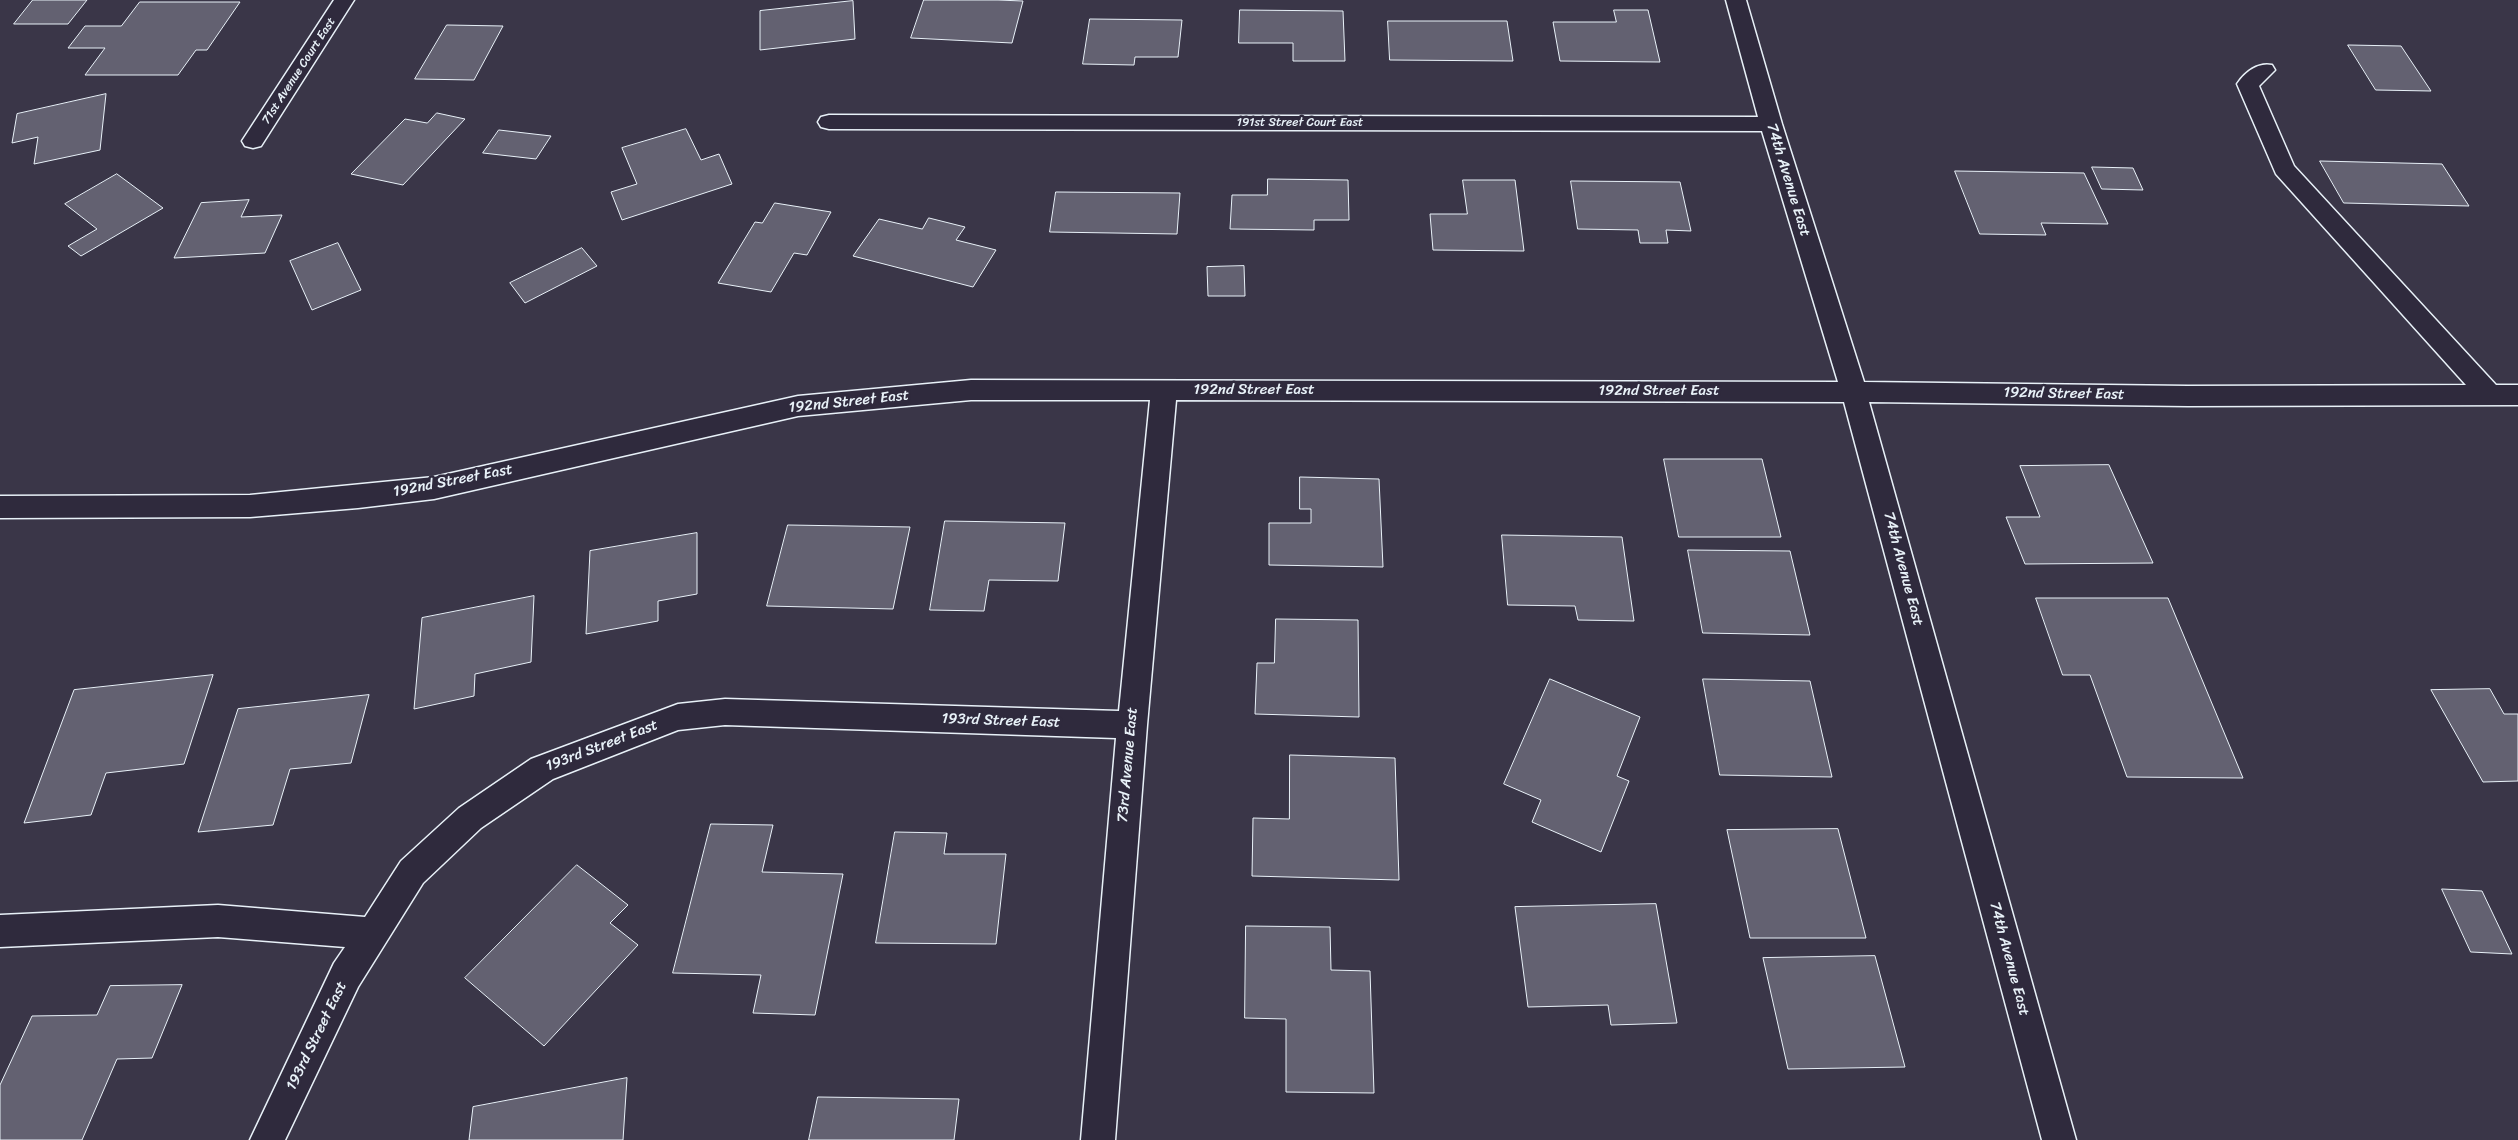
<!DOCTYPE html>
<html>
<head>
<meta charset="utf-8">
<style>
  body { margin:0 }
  canvas { display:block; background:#3a3648 }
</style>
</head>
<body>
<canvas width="2518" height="1140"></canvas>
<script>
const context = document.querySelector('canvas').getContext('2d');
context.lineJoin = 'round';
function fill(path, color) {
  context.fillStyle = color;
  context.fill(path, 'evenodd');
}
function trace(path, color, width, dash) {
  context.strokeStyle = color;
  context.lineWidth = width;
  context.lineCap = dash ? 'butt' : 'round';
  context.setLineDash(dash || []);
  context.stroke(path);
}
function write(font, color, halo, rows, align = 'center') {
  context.font = font + ' Sriracha,sans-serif';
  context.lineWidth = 5;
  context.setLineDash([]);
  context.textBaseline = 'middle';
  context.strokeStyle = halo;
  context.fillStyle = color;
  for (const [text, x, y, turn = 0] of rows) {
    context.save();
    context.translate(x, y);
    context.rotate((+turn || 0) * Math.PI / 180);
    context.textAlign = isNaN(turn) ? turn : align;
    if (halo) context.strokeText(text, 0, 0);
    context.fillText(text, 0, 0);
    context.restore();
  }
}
const building = new Path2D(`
  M33,0H87L68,24H14Z
  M924,0H998L1023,1L1012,43L911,38Z
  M853,1L855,39L760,50V11Z
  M140,2H240L207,50H196L178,75H85L105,48H68L85,26H121Z
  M1240,10L1343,11L1345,61H1293V43H1239Z
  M1614,10H1648L1660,62L1560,61L1553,22H1616Z
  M1090,19L1182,20L1178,57H1135L1134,65L1083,64Z
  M1388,21H1507L1513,61L1390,60Z
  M447,25L503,26L474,80L415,79Z
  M2348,45L2401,46L2431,91L2376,90Z
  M106,94L100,150L34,164L38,137L12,143L17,114Z
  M437,113L465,119L403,185L351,174L405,119L427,123Z
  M686,129L701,160L719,154L732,184L622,220L611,192L637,184L622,148Z
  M499,130L551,136L536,159L483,153Z
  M2320,161L2442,164L2469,206L2344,203Z
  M2092,167L2133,168L2143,190L2102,189Z
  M1955,171L2084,173L2108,224L2041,223L2046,235L1980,234Z
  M117,174L163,208L81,256L68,246L97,229L65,204Z
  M1268,179L1348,180L1349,220H1314V230L1230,229L1232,195H1267Z
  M1463,180H1515L1524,251L1433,250L1430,214H1467Z
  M1571,181L1680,182L1691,231L1666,230L1668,243H1640L1638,230L1578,229Z
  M1056,192L1180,193L1177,234L1050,232Z
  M249,200L241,217L282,215L265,253L174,258L201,203Z
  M775,203L831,212L807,255L794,253L771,292L718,283L755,222L762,223Z
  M929,218L965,227L956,240L996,250L973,287L853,256L879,219L922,229Z
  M338,243L361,290L312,310L290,261Z
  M582,248L597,266L525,303L510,283Z
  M1244,266L1245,296H1208L1207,267Z
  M1664,459H1762L1781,537H1679Z
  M2109,465L2153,563L2025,564L2006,517H2040L2020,466Z
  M1300,477L1379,479L1383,567L1269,565V523H1311V509H1300Z
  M945,521L1065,523L1058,581L989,580L984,611L930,610Z
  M788,525L910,527L893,609L767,606Z
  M697,533V594L658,601V621L586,634L590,551Z
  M1502,535L1622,537L1634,621L1578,620L1575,606L1508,605Z
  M1688,550L1790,551L1810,635L1703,633Z
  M534,596L531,662L475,674L474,696L414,709L422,618Z
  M2036,598H2168L2243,778L2127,777L2090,675H2063Z
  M1276,619L1358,620L1359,717L1255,714L1257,663H1274Z
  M213,675L184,764L106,773L91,815L24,823L74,690Z
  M1550,679L1640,717L1617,776L1629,781L1601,852L1532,822L1541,800L1504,784Z
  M1703,679L1810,681L1832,777L1720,775Z
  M2490,689L2504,714H2518V781L2483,782L2431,690Z
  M369,695L351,763L290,769L273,825L198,832L238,709Z
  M1290,755L1395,758L1399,880L1252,876L1253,818L1289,819Z
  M711,824L773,825L762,872L843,874L815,1015L753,1013L761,975L673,973Z
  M1838,829L1866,938H1750L1727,830Z
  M895,832L947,833L944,854H1006L996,944L876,943Z
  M577,865L628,905L610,923L638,945L544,1046L465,978Z
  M2442,889L2482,891L2512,954L2471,952Z
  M1656,904L1677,1023L1611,1025L1608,1005L1528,1007L1515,907Z
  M1246,926L1330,927L1331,970L1370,971L1374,1093L1286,1092V1019L1245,1018Z
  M1875,956L1905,1067L1788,1069L1763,958Z
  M182,985L152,1058L117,1059L82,1140H0V1085L32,1016L97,1015L110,986Z
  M627,1078L623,1140H469L473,1107Z
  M818,1097L959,1099L954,1140H809Z`);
fill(building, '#636171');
trace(building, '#e8f1f8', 1);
const minor = new Path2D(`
  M334,0H354L261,146L253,148L245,146L242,141Z
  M1726,0H1746L1782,124L1864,382L2188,386L2466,385L2276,174L2237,84C2245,72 2258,62 2272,65L2275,70L2259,86L2294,166L2496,385H2518V405L2188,406L1869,402L2076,1140H2042L1844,402L1176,400L1147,725L1115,1140H1081L1116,738L725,725L678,730L553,779L481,828L423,883L358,987L285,1140H250L334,963L345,947L218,937L0,947V915L218,905L365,917L401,861L459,808L531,759L678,704L725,699L1119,711L1150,400H971L798,416L434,499L358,508L250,517L0,518V496L250,495L434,477L798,396L971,380L1838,382L1762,131L829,129L821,127L818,122L821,117L829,115L1758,117Z`);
trace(minor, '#e8f1f8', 3);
fill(minor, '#2f2a3d');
write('12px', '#e8f1f8', '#2f2a3d', [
  ["71st Avenue Court East",299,71,-57],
  ["191st Street Court East",1300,123]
]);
write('15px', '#e8f1f8', '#2f2a3d', [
  ["74th Avenue East",1788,180,73],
  ["192nd Street East",1254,390],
  ["192nd Street East",1659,391],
  ["192nd Street East",2064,394,1],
  ["192nd Street East",849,402,-6],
  ["192nd Street East",453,481,-11],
  ["74th Avenue East",1903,569,75],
  ["193rd Street East",1001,721,2],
  ["193rd Street East",602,746,-21],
  ["73rd Avenue East",1128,765,-85],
  ["74th Avenue East",2009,959,75],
  ["193rd Street East",317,1036,-64]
]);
</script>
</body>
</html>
